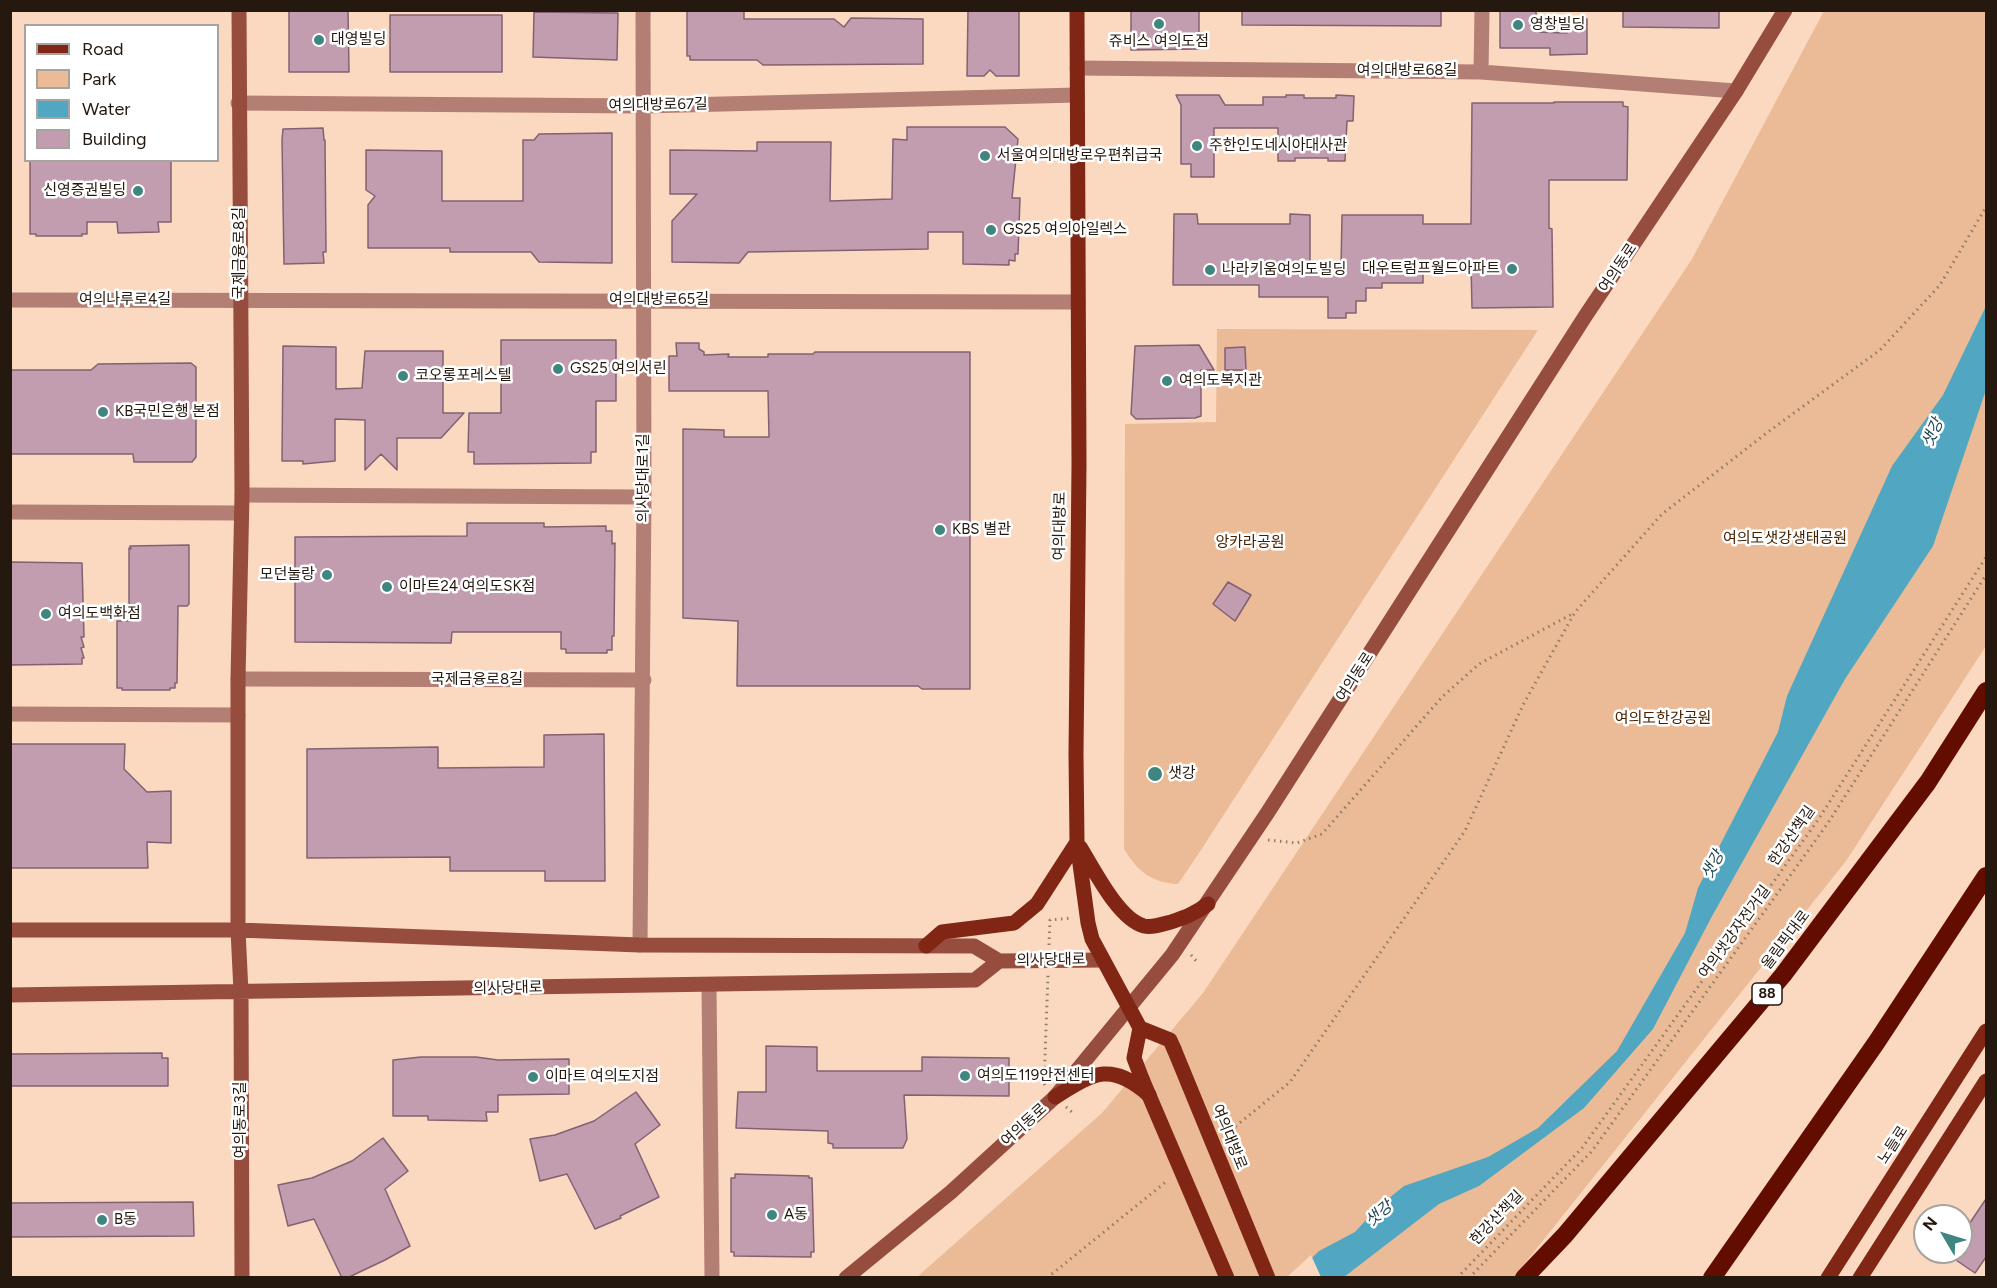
<!DOCTYPE html>
<html>
<head>
<meta charset="utf-8">
<style>
  body { margin:0 }
  #map { position:relative; width:1997px; height:1288px; overflow:hidden; background:#fad9c0; font-family:Figtree,sans-serif }
  canvas { display:block }
  .frame { position:absolute; inset:0; border:12px solid #24180f; pointer-events:none }
  .legend { position:absolute; left:24px; top:24px; width:195px; height:138px; box-sizing:border-box; background:#fff; border:2px solid #a7a39f; margin:0; padding:8px 10px; list-style:none; font-size:18px; color:#24180f }
  .legend li { display:flex; align-items:center; gap:12px; height:30px }
  .legend b { width:30px; border:2px solid #a7a39f }
  .north { position:absolute; left:1913px; top:1204px; width:60px; height:60px; box-sizing:border-box; background:#fff; border:2px solid #a7a39f; border-radius:50%; rotate:308deg; font-size:16px; font-weight:700; line-height:24px; text-align:center; color:#24180f }
  .north::after { content:''; display:block; margin:auto; width:21px; height:27px; background:#3f8681; clip-path:polygon(50% 0,100% 100%,50% 72%,0 100%) }
</style>
</head>
<body>
<div id="map">
<canvas width="1997" height="1288"></canvas>
<div class="frame"></div>
<ul class="legend">
<li><b style="height:8px;background:#812615"></b>Road</li>
<li><b style="height:16px;background:#eabb96"></b>Park</li>
<li><b style="height:16px;background:#51a7c1"></b>Water</li>
<li><b style="height:16px;background:#c29daf"></b>Building</li>
</ul>
<div class="north">N</div>
</div>
<script>
const context = document.querySelector('canvas').getContext('2d');
context.lineJoin = 'round';
function fill(path, color) {
  context.fillStyle = color;
  context.fill(path, 'evenodd');
}
function trace(path, color, width, dash) {
  context.strokeStyle = color;
  context.lineWidth = width;
  context.lineCap = dash ? 'butt' : 'round';
  context.setLineDash(dash || []);
  context.stroke(path);
}
function write(font, color, halo, rows, align = 'center') {
  context.font = font + ' Figtree,"Noto Sans KR",sans-serif';
  context.lineWidth = 5;
  context.setLineDash([]);
  context.textBaseline = 'middle';
  context.strokeStyle = halo;
  context.fillStyle = color;
  for (const [text, x, y, turn = 0] of rows) {
    context.save();
    context.translate(x, y);
    context.rotate((+turn || 0) * Math.PI / 180);
    context.textAlign = isNaN(turn) ? turn : align;
    if (halo) context.strokeText(text, 0, 0);
    context.fillText(text, 0, 0);
    context.restore();
  }
}
fill(new Path2D(`
  M1824,11H1986V646L1846,861L1513,1278H916L1102,1113L1203,993L1692,259Z
  M1217,329L1538,330L1197,856L1178,884C1152,883 1137,871 1124,849L1125,424L1216,422Z`), '#eabb96');
fill(new Path2D(`
  M1986,306V390L1933,546L1845,679L1711,918L1653,1029L1584,1108L1479,1186L1439,1204L1344,1277L1291,1278L1319,1251L1355,1232L1378,1207L1404,1186L1488,1157L1538,1128L1617,1051L1685,933L1698,888L1778,732L1787,696L1892,466L1943,395Z`), '#51a7c1');
fill(new Path2D(`
  M1311,1255L1321,1277L1288,1278L1289,1275Z`), '#fad9c0');
const building = new Path2D(`
  M289,10H348L349,72H289Z
  M687,10H744V19H834L844,27L851,18L923,19V64L763,65L757,60H690V56H687Z
  M968,10H1019V76H996L990,70L984,76H967Z
  M1131,10H1199V49L1131,50Z
  M1242,10H1441V26L1242,25Z
  M1500,10H1536V32L1567,33V19H1587V54L1550,55V48H1500Z
  M1623,10H1719V28L1623,27Z
  M534,12L618,13L617,60L533,57Z
  M390,15H502V72H390Z
  M1176,95H1219L1225,105H1263V97H1286V95H1304V98H1336V95L1354,96L1353,121H1347L1345,161H1328V158H1295V161H1278V128H1214V177H1191V164H1181V105Z
  M1554,102H1623V106L1628,107L1627,180H1549V228L1552,229L1553,307L1472,308L1471,264L1423,263V283H1382V288H1366V301H1356V313H1346V318H1328V297H1259V285H1173L1174,214H1197L1198,224H1290V214L1310,215V267H1341L1342,215H1423V224H1471L1472,103H1554Z
  M907,127H1005L1018,139L1012,198H1020L1018,254H1015V261L1009,260V265L963,264V232H928V249L748,252L739,263L672,262V221L697,194H670V150L757,151V142H831L830,201L892,199L893,139L907,140Z
  M323,128L324,140H325L326,252H323L324,263L284,264L282,140L283,129Z
  M612,133V263L539,262L531,252H450V248H368V205L375,196L366,190V150L442,151V201H523V140H534L539,134Z
  M30,160H171V222H158L159,232L118,233L117,222H87V234H82V236H36V234H30Z
  M501,340H616V401H596V452H591V463L474,464V452H468L469,413H501Z
  M676,343H699V349L704,352V355L729,354L728,357H768V354H813L815,352H970V689H922L918,686H737L738,621L683,618V429L724,430V437H769L768,391H669V356H677Z
  M1199,345L1214,370H1201V416L1195,418L1136,419L1131,414L1135,346Z
  M283,346L336,347V389L362,388L365,351H443V413H464L441,438H397V470L381,454L365,470V420L335,419V461L303,464V461H282Z
  M1245,347L1246,370H1225V348Z
  M191,363L196,367V457L192,462H134L133,454H10V370H91L98,364Z
  M467,523H544V527L606,526V531H612V544L615,543L614,636H612V650H607V653H566V649H561V632H452L451,643L295,642V537L467,536Z
  M189,545V604L187,606H178L177,683H175V688H170V690H122V688H117V621H131L129,602V548L131,549L130,546Z
  M10,562L82,563L84,637H81L84,647L81,648L84,658H82V664L10,665Z
  M1228,582L1251,595L1235,621L1213,604Z
  M604,734L605,881H545V871H450V857L307,858V749L438,747V768L544,767V735Z
  M10,744H125L124,769L147,792L171,791V843L147,842L148,868H10Z
  M766,1046L817,1047V1071H922V1057L1009,1058V1096L904,1095L907,1139L903,1148H833V1144L828,1143V1131L736,1128L738,1092H766Z
  M162,1053V1058H168V1086H10V1054Z
  M421,1057H476L498,1060L569,1059V1094L498,1095V1112H486L487,1121L428,1120V1116H393V1060Z
  M636,1092L660,1125L635,1144L659,1197L620,1216L621,1218L595,1229L567,1174L540,1181L530,1139L555,1135L594,1121Z
  M383,1138L408,1171L385,1189L410,1246L385,1260L347,1278H342L314,1219L288,1226L278,1185L312,1178L352,1161Z
  M735,1174L809,1176V1178H812L814,1252H811V1257L734,1256V1252H731V1178H735Z
  M1986,1199V1257L1975,1273L1944,1252H1961V1236Z
  M193,1202L194,1236L10,1237V1203Z`);
fill(building, '#c29daf');
trace(building, '#836172', 1.5);
trace(new Path2D(`
  M1268,840L1297,843L1322,834L1442,697L1479,664L1574,613
  M1049,945L1050,920L1072,918
  M1191,955L1198,963
  M1045,1085L1044,1083L1048,975
  M1066,1107L1074,1114
  M1226,1134L1290,1082L1465,831L1523,705L1575,612L1662,514L1768,432L1880,350L1940,285L1986,207
  M1047,1278L1167,1181
  M1457,1278L1582,1148L1818,820L1986,557
  M1469,1278L1592,1151L1828,823L1986,575`), '#917b69', 3, [1.5, 4.5]);
trace(new Path2D(`
  M1077,68L1481,72L1736,91
  M1481,72L1482,10
  M238,103L644,106L1077,95
  M10,300L1078,302
  M242,495L644,497
  M10,512L241,513
  M238,679L644,680
  M10,714L238,715
  M640,945L644,497L643,10
  M709,986L712,1278`), '#b37e73', 15);
trace(new Path2D(`
  M239,10L242,495L238,679V930L241,992L242,1278
  M10,930H238L640,945L974,946L999,961L1103,960
  M10,995L975,980L999,961
  M846,1278L951,1192L1055,1097L1172,955L1268,812L1586,315L1736,91L1785,10`), '#974d3e', 15);
trace(new Path2D(`
  M1077,10L1079,465L1076,754L1077,842L1088,923L1092,939L1140,1028L1170,1040L1174,1049
  M1080,847C1094,869 1118,919 1144,926C1154,928 1162,924 1171,922C1186,917 1196,913 1208,904
  M926,946L942,932L1014,923L1037,904L1077,842
  M1140,1028L1134,1058L1142,1079
  M1055,1097C1094,1073 1110,1061 1149,1095
  M1828,1278L1986,1031
  M1860,1278L1986,1081`), '#812615', 15);
trace(new Path2D(`
  M1524,1278L1565,1235L1783,975L1928,782L1986,691
  M1712,1278L1876,1043L1986,876`), '#630d00', 18);
trace(new Path2D(`
  M1174,1049L1268,1278
  M1142,1079L1227,1278`), '#812615', 15);
for (const [x, y, r, color] of [
  [1159,24,6,"#3f8681"],
  [1518,25,6,"#3f8681"],
  [319,40,6,"#3f8681"],
  [1197,146,6,"#3f8681"],
  [985,156,6,"#3f8681"],
  [138,191,6,"#3f8681"],
  [991,230,6,"#3f8681"],
  [1512,269,6,"#3f8681"],
  [1210,270,6,"#3f8681"],
  [558,369,6,"#3f8681"],
  [403,376,6,"#3f8681"],
  [1167,381,6,"#3f8681"],
  [103,412,6,"#3f8681"],
  [940,530,6,"#3f8681"],
  [327,575,6,"#3f8681"],
  [387,587,6,"#3f8681"],
  [46,614,6,"#3f8681"],
  [1155,774,8,"#3f8681"],
  [965,1076,6,"#3f8681"],
  [533,1077,6,"#3f8681"],
  [772,1215,6,"#3f8681"],
  [102,1220,6,"#3f8681"]
]) {
  const dot = new Path2D();
  dot.arc(x, y, r, 0, 2 * Math.PI);
  context.fillStyle = color;
  context.fill(dot);
  trace(dot, '#fff', 2);
}
for (const [x, y, w] of [
  [1767,994,30]
]) {
  const box = new Path2D();
  box.roundRect(x - w / 2, y - 11, w, 22, 4.5);
  context.fillStyle = '#fff';
  context.fill(box);
  trace(box, '#24180f', 1.5);
}
write('bold 14px', '#24180f', null, [
  ["88",1767,994]
]);
write('15px', '#24180f', '#fff', [
  ["영창빌딩",1530,25],
  ["대영빌딩",331,40],
  ["쥬비스 여의도점",1159,42,"center"],
  ["주한인도네시아대사관",1209,146],
  ["서울여의대방로우편취급국",997,156],
  ["신영증권빌딩",126,191,"right"],
  ["GS25 여의아일렉스",1003,230],
  ["대우트럼프월드아파트",1500,269,"right"],
  ["나라키움여의도빌딩",1222,270],
  ["GS25 여의서린",570,369],
  ["코오롱포레스텔",415,376],
  ["여의도복지관",1179,381],
  ["KB국민은행 본점",115,412],
  ["KBS 별관",952,530],
  ["모던눌랑",315,575,"right"],
  ["이마트24 여의도SK점",399,587],
  ["여의도백화점",58,614],
  ["샛강",1168,774],
  ["여의도119안전센터",977,1076],
  ["이마트 여의도지점",545,1077],
  ["A동",784,1215],
  ["B동",114,1220]
], 'left');
write('15px', '#24180f', '#fff', [
  ["여의대방로68길",1407,71],
  ["여의대방로67길",658,105,-1],
  ["국제금융로8길",240,253,-90],
  ["여의동로",1618,268,-56],
  ["여의나루로4길",125,300],
  ["여의대방로65길",659,300],
  ["의사당대로1길",644,478,-90],
  ["여의대방로",1060,526,-89],
  ["여의동로",1355,677,-57],
  ["국제금융로8길",477,680],
  ["한강산책길",1792,836,-55],
  ["여의샛강자전거길",1735,932,-54],
  ["올림픽대로",1786,940,-53],
  ["의사당대로",1051,960,-1],
  ["의사당대로",508,988,-1],
  ["여의동로3길",241,1120,-90],
  ["여의동로",1024,1125,-42],
  ["여의대방로",1229,1137,68],
  ["노들로",1893,1145,-57],
  ["한강산책길",1497,1218,-46]
]);
write('15px', '#472200', '#fff', [
  ["여의도샛강생태공원",1785,539],
  ["앙카라공원",1250,543],
  ["여의도한강공원",1663,719]
]);
write('italic 16px', '#214753', '#fff', [
  ["샛강",1933,433,-66],
  ["샛강",1713,865,-62],
  ["샛강",1379,1214,-40]
]);
</script>
</body>
</html>
